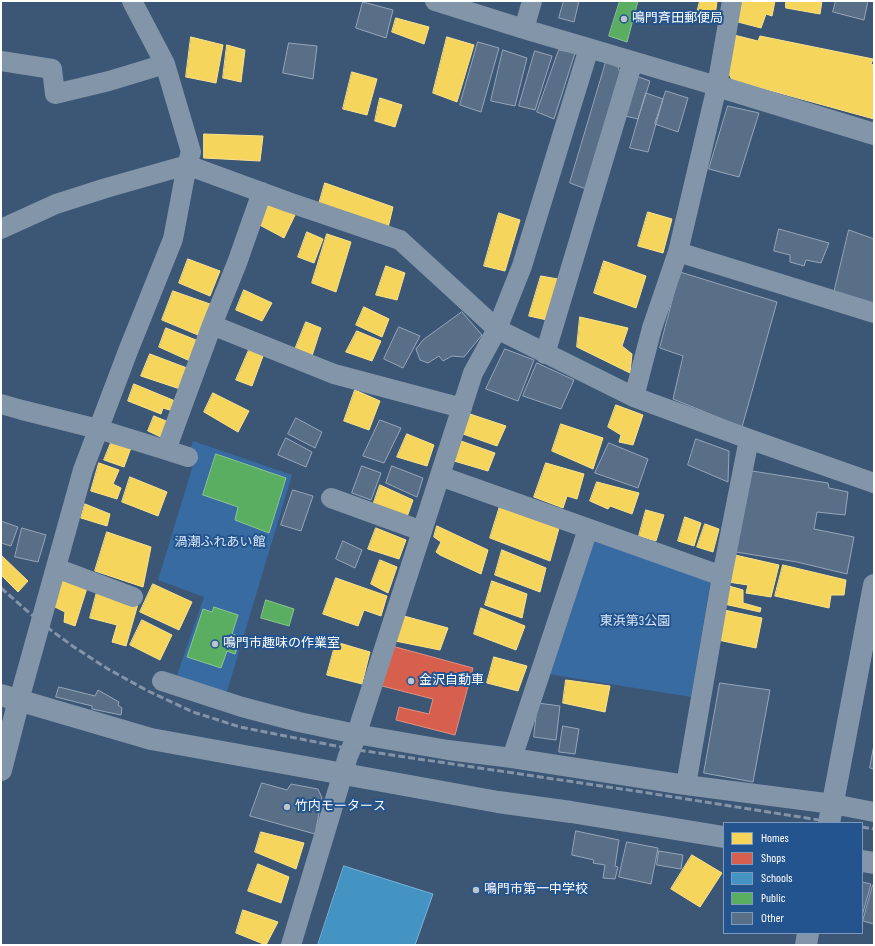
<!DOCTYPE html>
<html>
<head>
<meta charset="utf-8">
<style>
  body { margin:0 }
  #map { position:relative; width:875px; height:946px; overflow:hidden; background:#3c5675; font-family:"Sofia Sans Condensed",sans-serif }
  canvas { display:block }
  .frame { position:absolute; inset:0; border:2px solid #fff; pointer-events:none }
  .legend { position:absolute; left:723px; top:822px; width:140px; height:112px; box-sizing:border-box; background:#24548d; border:1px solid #7c98bb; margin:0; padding:5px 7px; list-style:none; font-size:12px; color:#fff }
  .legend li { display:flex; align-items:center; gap:8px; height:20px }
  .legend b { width:20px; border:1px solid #7c98bb }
</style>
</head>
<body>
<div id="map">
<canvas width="875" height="946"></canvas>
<div class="frame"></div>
<ul class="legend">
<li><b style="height:11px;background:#f6d55c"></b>Homes</li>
<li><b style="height:11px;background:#d6604d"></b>Shops</li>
<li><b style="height:11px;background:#4393c3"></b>Schools</li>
<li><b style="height:11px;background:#5aae61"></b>Public</li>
<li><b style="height:11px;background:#596e87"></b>Other</li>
</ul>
</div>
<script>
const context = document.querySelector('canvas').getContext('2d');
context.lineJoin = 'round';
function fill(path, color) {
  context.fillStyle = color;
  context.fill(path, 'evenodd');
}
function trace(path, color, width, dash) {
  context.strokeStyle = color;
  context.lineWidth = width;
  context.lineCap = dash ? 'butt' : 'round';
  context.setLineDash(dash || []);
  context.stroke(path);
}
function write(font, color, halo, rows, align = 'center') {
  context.font = font + ' "Sofia Sans Condensed","Noto Sans JP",sans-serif';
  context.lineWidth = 4;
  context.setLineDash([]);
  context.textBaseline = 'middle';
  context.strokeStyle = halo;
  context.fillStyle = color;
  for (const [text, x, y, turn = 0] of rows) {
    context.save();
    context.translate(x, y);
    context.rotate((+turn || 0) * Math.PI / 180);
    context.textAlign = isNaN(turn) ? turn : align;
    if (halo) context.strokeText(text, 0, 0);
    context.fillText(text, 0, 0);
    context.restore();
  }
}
fill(new Path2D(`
  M193,441L292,475L225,698L175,681L204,597L158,580L194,462L187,459Z
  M593,541L711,578L691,697L548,674Z`), '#396ba3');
const homes = new Path2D(`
  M700,1H717L715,17L697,13Z
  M742,1H775L772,16L766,14L761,28L738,22Z
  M786,1H822L820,14L786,8Z
  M396,18L429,27L424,44L392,32Z
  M734,35L758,41L760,36L873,59L871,64L874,65V119L732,80L727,70Z
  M191,37L223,45L216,83L186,77Z
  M447,37L474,45L457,102L433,93Z
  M227,45L245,50L241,82L223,78Z
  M352,72L377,79L367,115L343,109Z
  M380,98L402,105L395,127L375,121Z
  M204,134L263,136L260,161L204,158Z
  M325,183L393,207L388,228L319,204Z
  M265,202L295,215L284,238L254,222Z
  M648,212L672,219L663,253L638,246Z
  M499,213L520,220L505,271L484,266Z
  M307,232L323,239L314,263L298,257Z
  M327,234L351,242L336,292L312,283Z
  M188,259L220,271L210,296L179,283Z
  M604,261L646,276L636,308L594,293Z
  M386,266L405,273L397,300L376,295Z
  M541,276L558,279L547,320L529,316Z
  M244,290L272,303L262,321L236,310Z
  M173,291L210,304L198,335L162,320Z
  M364,307L389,319L382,337L356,325Z
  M580,317L628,328L622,346L632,354L630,373L577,347Z
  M306,322L321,328L311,359L294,352Z
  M166,328L196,340L190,361L159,347Z
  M357,331L381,341L372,361L346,352Z
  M249,350L263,356L252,386L236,380Z
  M150,354L187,368L180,389L141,376Z
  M134,384L180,403L176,412L163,408L161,414L128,401Z
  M355,390L380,401L369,430L344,421Z
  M213,393L249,411L238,432L204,412Z
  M616,405L643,415L633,445L619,442L621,435L608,427Z
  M470,414L506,426L497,446L463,434Z
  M154,416L171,423L165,439L148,431Z
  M561,424L603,438L593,469L552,451Z
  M407,434L434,445L427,466L397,457Z
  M113,438L132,445L124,467L104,460Z
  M461,441L495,453L488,471L454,461Z
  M99,463L119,470L113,484L121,488L117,499L91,491Z
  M546,463L584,474L577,499L567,496L563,508L534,497Z
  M130,477L167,492L158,516L122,502Z
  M597,482L639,493L632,514L610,506L608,509L590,501Z
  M380,485L413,500L407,517L373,505Z
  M85,504L110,514L107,526L81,518Z
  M500,506L559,528L550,561L490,538Z
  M646,510L664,515L656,541L639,536Z
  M685,517L701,523L694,546L678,541Z
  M705,524L719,529L713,552L697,547Z
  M437,526L488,550L481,574L440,555L436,552L441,542L434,537Z
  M376,528L406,540L399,559L368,549Z
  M107,532L151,547L143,587L95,571Z
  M502,550L546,568L540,592L495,575Z
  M1,555L28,581L18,592L1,575Z
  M735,555L779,565L771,597L746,593L748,585L728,582Z
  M380,560L397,567L388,593L371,584Z
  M783,565L846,580L844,595H831L829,608L775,596Z
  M336,578L387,596L381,616L364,610L358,626L323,614Z
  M63,580L87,588L75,626L64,622L65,612L53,606Z
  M492,581L527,594L522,618L485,605Z
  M153,584L192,602L179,630L140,612Z
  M729,586L743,590V603L761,608L760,612L724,604Z
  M97,592L138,604L126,646L112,642L117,625L90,618Z
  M481,608L525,626L516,650L474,634Z
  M724,610L762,618L756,648L718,640Z
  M404,616L448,628L440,650L395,641Z
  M142,620L172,635L160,660L130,645Z
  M336,642L370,652L362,684L327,675Z
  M494,657L527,666L518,691L487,683Z
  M566,680L610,686L605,712L563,703Z
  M261,832L304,843L296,869L255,852Z
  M692,855L722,873L700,907L671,889Z
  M258,864L289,877L281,903L248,891Z
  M243,910L278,922L266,945L236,933Z`);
fill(homes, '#f6d55c');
trace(homes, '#f9e28d', 1);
const shops = new Path2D(`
  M392,646L473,668L455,735L396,720L399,707L429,714L433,699L382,686Z`);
fill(shops, '#d6604d');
trace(shops, '#e29082', 1);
const schools = new Path2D(`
  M344,866L433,894L415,945H318Z`);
fill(schools, '#4393c3');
trace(schools, '#7bb3d5', 1);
const public = new Path2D(`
  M620,1H638L627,42L609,36Z
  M216,454L286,478L269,533L235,520L238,507L203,495Z
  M266,600L294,609L289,626L261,618Z
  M214,607L238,615L232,634L241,637L235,654L227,651L221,668L187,657L203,609L212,612Z`);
fill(public, '#5aae61');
trace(public, '#8cc690', 1);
const building = new Path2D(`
  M564,1H579L574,22L559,18Z
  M836,1H868L864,20L833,12Z
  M363,2L393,10L386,38L356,28Z
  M478,42L499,48L481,112L460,105Z
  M289,43L317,46L313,79L283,73Z
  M503,50L527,58L515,106L491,101Z
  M559,50L575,53L554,119L537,112Z
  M535,51L552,56L535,110L519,106Z
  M606,62L618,67L622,77L586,189L570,183Z
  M633,75L650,81L638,119L621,115Z
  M666,91L688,98L678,132L655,124Z
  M646,93L663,99L648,152L630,148Z
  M728,106L759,113L739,177L709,169Z
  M779,229L829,243L821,263L806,260L804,266L790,262V255L774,251Z
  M849,230L874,239V304L834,293Z
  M680,272L777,302L742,427L673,399L683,356L660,348Z
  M462,312L482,335L464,357L452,356L443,361L439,356L428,363L420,360L416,349L423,340Z
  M399,327L420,336L403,368L384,359Z
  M505,349L534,360L518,401L486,389Z
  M537,363L574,380L561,409L523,396Z
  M296,418L322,432L315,448L288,434Z
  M380,420L401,428L384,463L363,456Z
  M286,438L312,452L306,467L278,455Z
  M696,439L729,451L728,482L688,465Z
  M609,443L648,459L638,488L595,473Z
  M362,466L381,473L371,500L352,493Z
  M392,466L423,478L417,497L386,483Z
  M752,471L828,483L829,488L848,492L845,515L817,512L814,529L854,537L847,574L797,562L736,552Z
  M293,490L313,496L301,531L281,525Z
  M1,521L18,527L11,546L1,543Z
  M22,528L46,535L38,562L15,557Z
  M343,541L362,550L355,568L336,559Z
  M720,683L770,690L753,782L704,773Z
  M59,687L95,696L98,690L119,702L118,705L122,708L121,715L92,709V706L56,697Z
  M538,703L560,706L556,740L534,737Z
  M563,726L579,729L575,754L559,752Z
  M874,745V769L870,768Z
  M262,783L287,790L291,784L318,789L322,798L315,834L250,816Z
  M576,831L619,840L615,866L618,867L615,879L603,878L605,865L593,863L594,860L572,855Z
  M627,842L658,848L651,884L619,877Z
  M659,851L683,855L681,869L657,865Z
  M862,882L871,884L862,916Z
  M873,885H874V924L863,921Z`);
fill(building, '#596e87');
trace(building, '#97a6b8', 1);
trace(new Path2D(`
  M435,1L524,29L717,86
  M524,29L532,1
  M1,61L52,69L55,94L109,81L165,64
  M1,229L56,204L106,188L187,165L288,202L400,240L497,329L634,397L749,439L874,483
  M678,252L874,313
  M212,325L237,263L262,192
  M545,354L633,61
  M634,397L652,328L678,252L717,86L732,1
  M1,404L22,410L98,429L166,450L212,325L334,374L462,408
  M166,450L188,457
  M440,476L722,576L749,439
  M331,498L422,531
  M56,568L133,597
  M162,681L242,707L299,722L356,734L448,750L512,758L686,785L833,804L874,812
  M19,700L83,470L128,351L173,239L187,165L191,152L165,64L132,1
  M512,758L588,529
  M686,785L722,576
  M291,945L343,773L348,756L354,742L473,373L497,329L522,266L589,48`), '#8395a9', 20);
trace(new Path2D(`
  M717,86L874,134
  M1,695L151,739L498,802L571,812L724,837
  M1,770L19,700
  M829,823L874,585
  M862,861L874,863
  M806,945L808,933`), '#8395a9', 22);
trace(new Path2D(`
  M1,588L41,623L74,647L108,669L148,691L193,712L240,727L351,749L642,792L838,823
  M862,827L874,829`), '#8394a8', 3, [7, 3]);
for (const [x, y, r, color] of [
  [624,19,4,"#bbc4cf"],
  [215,644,4,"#bbc4cf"],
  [411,681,4,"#bbc4cf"],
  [287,807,4,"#bbc4cf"],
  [476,890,4,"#bbc4cf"]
]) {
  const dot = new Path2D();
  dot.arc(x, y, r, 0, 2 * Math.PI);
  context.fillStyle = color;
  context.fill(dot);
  trace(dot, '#24548d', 1.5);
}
write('13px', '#fff', '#24548d', [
  ["鳴門斉田郵便局",632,19],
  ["鳴門市趣味の作業室",223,644],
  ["金沢自動車",419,681],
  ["竹内モータース",295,807],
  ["鳴門市第一中学校",484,890]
], 'left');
write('13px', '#d8e7f8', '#24548d', [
  ["渦潮ふれあい館",220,543],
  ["東浜第3公園",635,622]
]);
</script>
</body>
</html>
